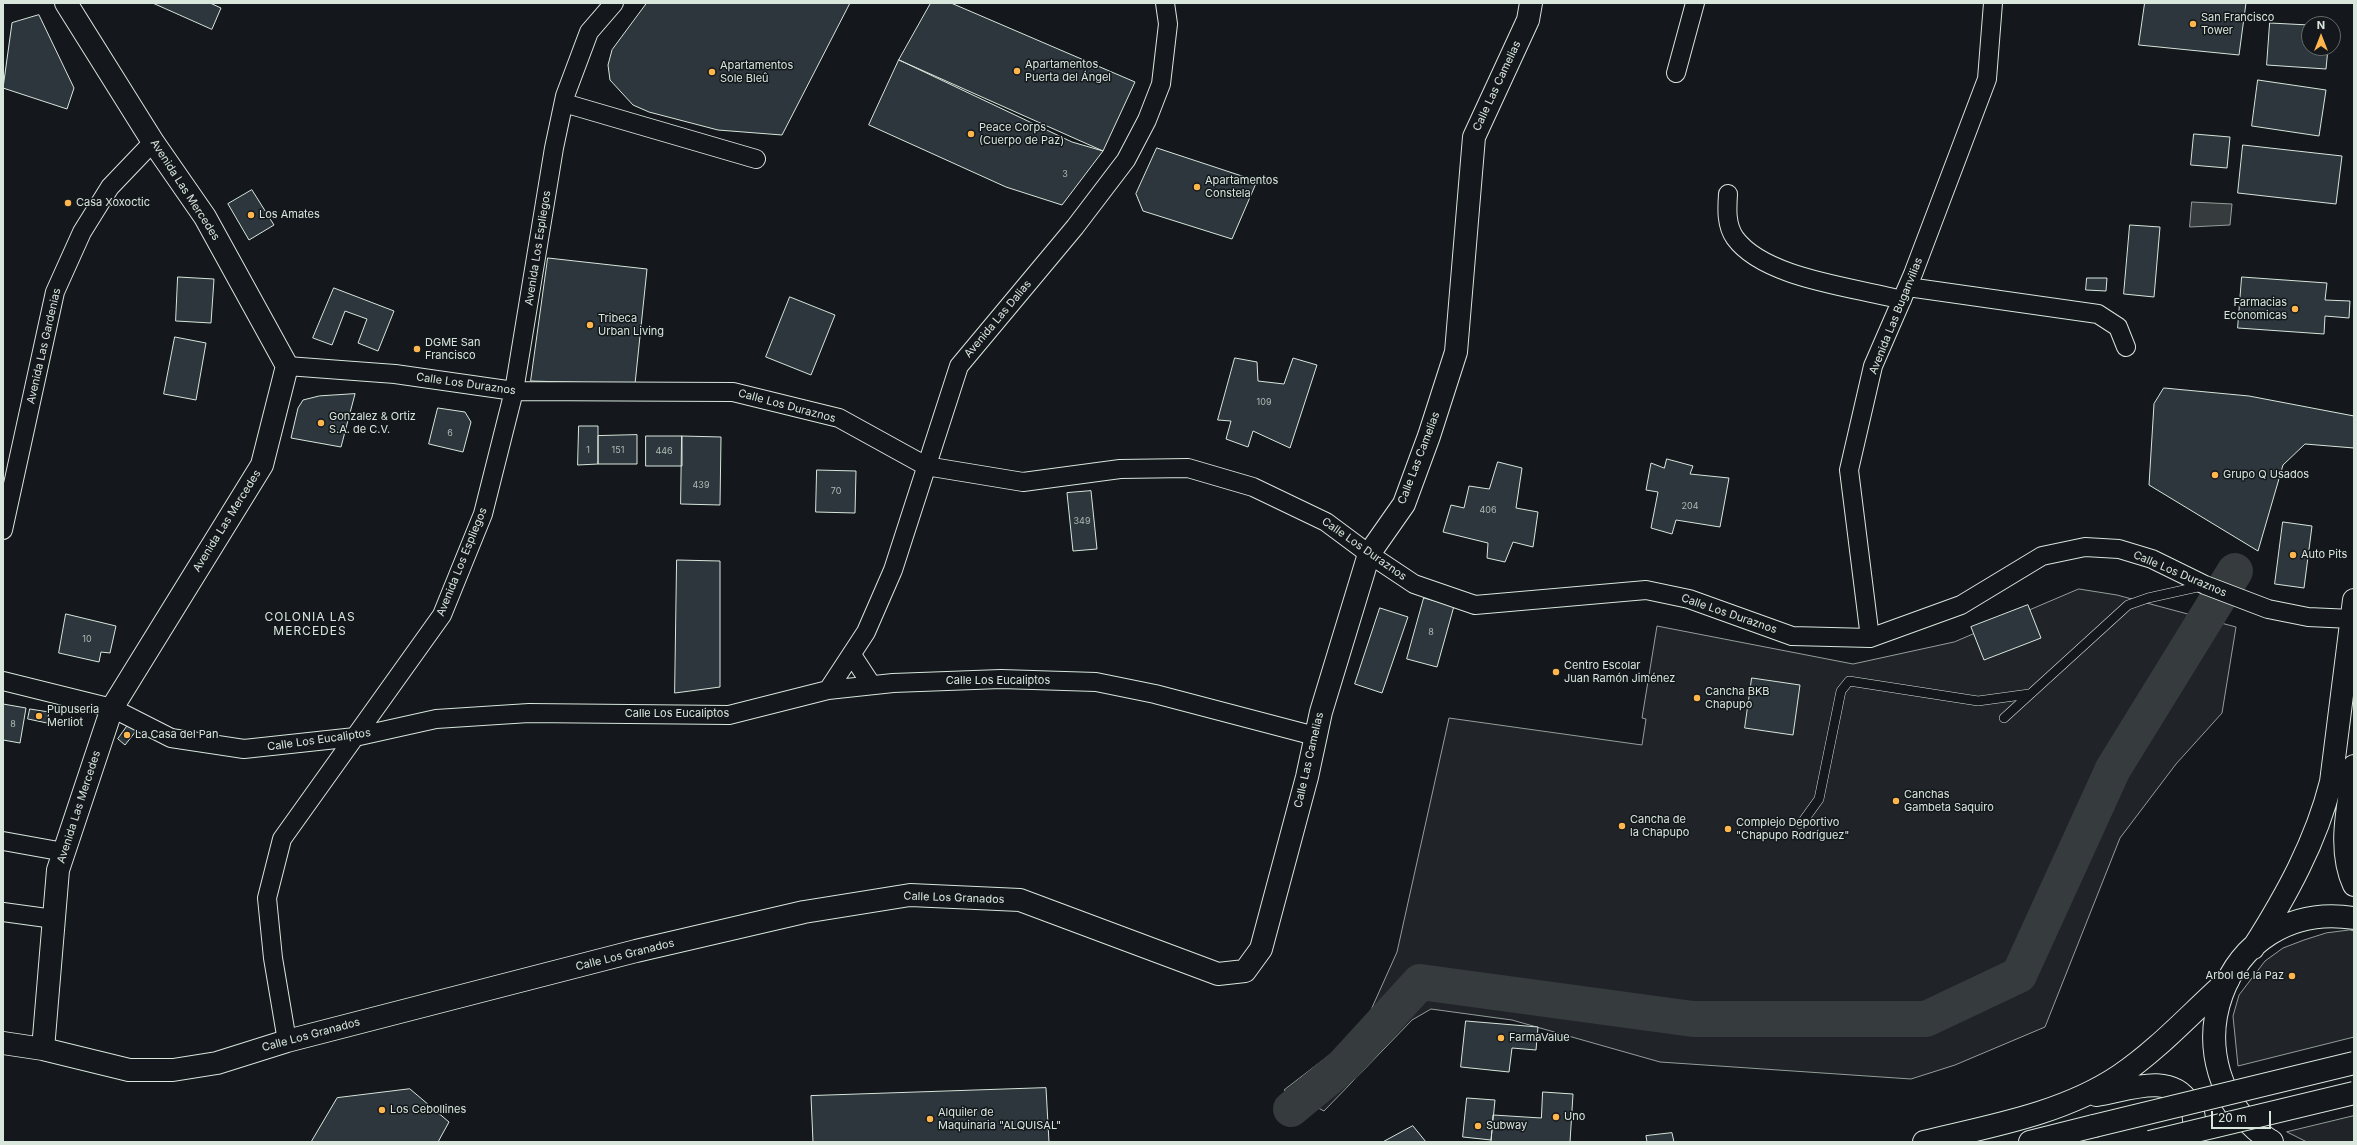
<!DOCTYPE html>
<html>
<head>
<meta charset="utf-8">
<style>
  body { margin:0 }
  #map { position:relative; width:2357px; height:1145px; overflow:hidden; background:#14181c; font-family:Inter,sans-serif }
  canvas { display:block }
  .frame { position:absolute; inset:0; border:4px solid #d8e6dc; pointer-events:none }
  .north { position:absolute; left:2301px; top:16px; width:40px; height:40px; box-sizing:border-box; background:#14181c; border:1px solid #626a69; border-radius:50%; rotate:0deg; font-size:11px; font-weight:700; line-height:16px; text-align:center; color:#d8e6dc }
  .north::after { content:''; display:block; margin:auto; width:14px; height:18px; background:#ffb74d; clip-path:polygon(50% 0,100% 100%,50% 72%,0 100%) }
  .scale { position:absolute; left:2211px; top:1111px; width:60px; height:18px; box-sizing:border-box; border:2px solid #d8e6dc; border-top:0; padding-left:5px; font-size:12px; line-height:14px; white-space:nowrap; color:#d8e6dc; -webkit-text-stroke:3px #14181c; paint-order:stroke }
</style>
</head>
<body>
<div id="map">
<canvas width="2357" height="1145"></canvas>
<div class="frame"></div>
<div class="north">N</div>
<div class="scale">20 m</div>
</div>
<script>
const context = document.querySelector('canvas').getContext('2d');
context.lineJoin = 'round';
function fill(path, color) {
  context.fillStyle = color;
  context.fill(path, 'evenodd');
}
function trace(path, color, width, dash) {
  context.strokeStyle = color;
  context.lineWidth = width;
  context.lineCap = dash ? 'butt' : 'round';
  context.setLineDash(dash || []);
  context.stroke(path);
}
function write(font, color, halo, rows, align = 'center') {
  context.font = font + ' Inter,sans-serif';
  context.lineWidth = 3;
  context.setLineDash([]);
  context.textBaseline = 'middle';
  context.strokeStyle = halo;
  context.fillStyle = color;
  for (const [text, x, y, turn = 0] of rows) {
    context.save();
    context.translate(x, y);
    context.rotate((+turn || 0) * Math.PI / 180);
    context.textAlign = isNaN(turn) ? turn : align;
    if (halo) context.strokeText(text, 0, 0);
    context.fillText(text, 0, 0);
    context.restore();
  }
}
const green = new Path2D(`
  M2079,589L2117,595L2236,627L2222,713L2176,764L2120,838L2045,1027L1955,1065L1911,1079L1660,1062L1512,1020L1431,1009L1412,1020L1324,1111L1284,1090L1362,1030L1397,952L1449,718L1642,745L1646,719L1642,718L1657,626L1853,664L1954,642Z
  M2350,930L2354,931V1037L2238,1066L2233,1016L2239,995L2265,961L2283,948L2304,940L2326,933Z
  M2354,1116V1142H2307L2287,1132Z`);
fill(green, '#202428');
trace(green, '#939e99', 1);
const water = new Path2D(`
  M2192,202L2232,204L2230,225L2190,227Z`);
fill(water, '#363b3e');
trace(water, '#939e99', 1);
trace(new Path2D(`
  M1291,1109L1344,1065L1420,982L1693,1019H1926L2019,975L2113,769L2235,571`), '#363b3e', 36);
const building = new Path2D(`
  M153,3H210L221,8L212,29Z
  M647,3H850L782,135L718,130L649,112L633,105L610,80L608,65L612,50Z
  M931,3H951L1135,82L1103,151L899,60Z
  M2145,3H2246L2239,55L2139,45Z
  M39,15L74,88L67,109L3,88L12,23Z
  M2270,23L2309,25V48H2328L2326,69L2267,65Z
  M899,60L1072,142L1103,151L1062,205L1006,187L869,125Z
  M2258,80L2326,90L2319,136L2252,126Z
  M2194,134L2230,137L2227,168L2191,165Z
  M2243,145L2342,156L2336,204L2238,193Z
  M1157,148L1257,181L1232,239L1143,211L1136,194Z
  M252,190L274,225L249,240L228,204Z
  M2130,225L2160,227L2154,297L2124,294Z
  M548,258L647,269L635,384L531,381Z
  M178,277L214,279L211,323L176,321Z
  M2242,277L2327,283L2325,300L2350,301L2349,318L2325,316L2324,334L2238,328Z
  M2087,278H2107L2106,291L2086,290Z
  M334,288L394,311L378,351L358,343L367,319L345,311L332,345L313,338Z
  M790,297L835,315L811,375L766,357Z
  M175,337L206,343L196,400L164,394Z
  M1235,358L1257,362L1258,381L1284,384L1293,358L1317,365L1290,448L1253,431L1248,447L1226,439L1231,421L1218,420Z
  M2164,388L2249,396L2354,416V448L2305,444L2283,465L2258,551L2149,485L2154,404Z
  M355,394L341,447L291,438L298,408L303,400L319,396Z
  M438,408L465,412L471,422L463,452L429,444Z
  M579,426H598V464L578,465Z
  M637,435V464H598V436Z
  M646,436H682V466H646Z
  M682,436L721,437L720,505L681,504Z
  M1667,459L1693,466L1690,474L1729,478L1720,527L1676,520L1672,534L1651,528L1658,492L1646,490L1651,463L1664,468Z
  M1498,462L1522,468L1516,508L1538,512L1533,547L1513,542L1505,562L1487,558L1488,543L1443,532L1451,505L1464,508L1469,486L1489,489Z
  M817,470L856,471L855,513L816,512Z
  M1091,491L1097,549L1073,551L1067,493Z
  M2283,522L2312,526L2304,588L2275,584Z
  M677,560L720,561V687L675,693Z
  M1424,598L1454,606L1437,667L1407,659Z
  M2028,605L2041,638L1984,660L1971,627Z
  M1380,608L1408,617L1382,693L1355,684Z
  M66,614L116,626L110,653L101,652L99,662L59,653Z
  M1752,678L1800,685L1793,735L1745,728Z
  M3,704L26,708L20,743L3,740Z
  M30,709L49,712L47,723L28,719Z
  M128,725L136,731L125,745L118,739Z
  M1466,1021L1538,1027L1536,1050L1512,1048L1509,1072L1461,1067Z
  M1046,1088L1049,1142H813L811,1096Z
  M410,1089L449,1122L438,1142H311L337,1098Z
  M1543,1092L1573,1094L1570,1142H1491L1493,1115L1541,1118Z
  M1467,1098L1495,1100L1491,1140L1463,1137Z
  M1413,1126L1426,1142H1383Z
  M1672,1133L1674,1142H1647L1646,1136Z`);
fill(building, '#2c363c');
trace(building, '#d8e6dc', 1);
const lane = new Path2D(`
  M2004,718L2128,605L2148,598L2202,586
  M1801,824L1819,799L1841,691L1849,681L1978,701L2029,694`);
const street = new Path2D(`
  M1676,73L1695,3
  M564,103L756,159
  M1728,194C1727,209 1726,225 1735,238C1765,279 1855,287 1902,300
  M1908,287L2098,314L2118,327L2126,347
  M287,366L395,374L514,391L733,392L839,418L926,466L1023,482L1120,469L1188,468L1253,487L1326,522L1369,554L1414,584L1475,605L1646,590L1689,599L1792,636L1870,638L1961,605L2042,556L2085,547L2119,549L2152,559L2205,585L2268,609L2308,617L2352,619
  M3,530L55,292L82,232L110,187L153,142
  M1870,638L1849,470L1873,366L1913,274L1987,79L1993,3
  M852,655L871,684
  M3,681L112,708L171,738L244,749L355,737L436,719L529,713L729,715L828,690L893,683L1001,679L1096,682L1155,694L1315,736
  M828,690L866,632L893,570L959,366L1075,227L1126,160L1147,120L1161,84L1168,24L1165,3
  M3,841L64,852
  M3,912L54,919
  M287,1041L273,958L267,898L282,839L442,615L483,514L514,391L554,148L565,96L589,32L614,3`);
const secondary = new Path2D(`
  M2354,766C2349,805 2337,848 2354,885
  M2253,948C2286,896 2316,842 2331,782L2354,600
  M3,1043L43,1049L129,1070H173L217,1063L287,1041L636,951L804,912L910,895L1020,900L1218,974L1245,971L1261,949L1307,777L1321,712L1369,554L1404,504L1429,436L1456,352L1474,137L1528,20L1531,3
  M43,1049L58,870L112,708L262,465L287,366L205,217L153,142L66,3
  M2272,1142C2161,1068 2222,897 2354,918`);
const highway = new Path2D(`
  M2096,1095C2125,1091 2170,1071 2189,1103C2196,1114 2195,1130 2191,1142
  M1924,1142C1990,1126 2062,1114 2119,1076C2159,1049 2192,1012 2228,980
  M2030,1142L2094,1126
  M2267,1142L2271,1141`);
trace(lane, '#d8e6dc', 10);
trace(street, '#d8e6dc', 20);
trace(secondary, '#d8e6dc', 24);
trace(highway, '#d8e6dc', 24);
trace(lane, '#14181c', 9);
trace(street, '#14181c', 18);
trace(secondary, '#14181c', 22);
trace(highway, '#14181c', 22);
const highwayBridge = new Path2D(`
  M2094,1126L2354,1063
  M2150,1142L2354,1093`);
trace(highwayBridge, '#d8e6dc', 24, []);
trace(highwayBridge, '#14181c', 22);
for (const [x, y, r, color] of [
  [2193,24,4,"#ffb74d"],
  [1017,71,4,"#ffb74d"],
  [712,72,4,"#ffb74d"],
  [971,134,4,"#ffb74d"],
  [1197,187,4,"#ffb74d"],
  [68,203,4,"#ffb74d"],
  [251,215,4,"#ffb74d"],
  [2295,309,4,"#ffb74d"],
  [590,325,4,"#ffb74d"],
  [417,349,4,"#ffb74d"],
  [321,423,4,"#ffb74d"],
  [2215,475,4,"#ffb74d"],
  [2293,555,4,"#ffb74d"],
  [1556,672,4,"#ffb74d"],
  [1697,698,4,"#ffb74d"],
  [39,716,4,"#ffb74d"],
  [127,735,4,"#ffb74d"],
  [1896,801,4,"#ffb74d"],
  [1622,826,4,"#ffb74d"],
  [1728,829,4,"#ffb74d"],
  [2292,976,4,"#ffb74d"],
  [1501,1038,4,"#ffb74d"],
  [382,1110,4,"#ffb74d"],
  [1556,1117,4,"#ffb74d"],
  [930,1119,4,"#ffb74d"],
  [1478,1126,4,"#ffb74d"]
]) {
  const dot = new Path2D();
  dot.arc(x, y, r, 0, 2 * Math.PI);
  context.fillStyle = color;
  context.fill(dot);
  trace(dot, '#14181c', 1.5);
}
write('9px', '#adbab4', null, [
  ["3",1065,174],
  ["109",1264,402],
  ["6",450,433],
  ["1",588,450],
  ["151",618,450],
  ["446",664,451],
  ["439",701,485],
  ["70",836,491],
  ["204",1690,506],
  ["406",1488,510],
  ["349",1082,521],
  ["8",1431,632],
  ["10",87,639],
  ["8",13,724]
]);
write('11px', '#d8e6dc', '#14181c', [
  ["San Francisco",2201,18],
  ["Tower",2201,31],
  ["Apartamentos",1025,65],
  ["Puerta del Ángel",1025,78],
  ["Apartamentos",720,66],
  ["Sole Bleû",720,79],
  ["Peace Corps",979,128],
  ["(Cuerpo de Paz)",979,141],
  ["Apartamentos",1205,181],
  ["Constela",1205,194],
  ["Casa Xoxoctic",76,203],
  ["Los Amates",259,215],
  ["Farmacias",2287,303,"right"],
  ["Economicas",2287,316,"right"],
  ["Tribeca",598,319],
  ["Urban Living",598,332],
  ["DGME San",425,343],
  ["Francisco",425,356],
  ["Gonzalez & Ortiz",329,417],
  ["S.A. de C.V.",329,430],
  ["Grupo Q Usados",2223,475],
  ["Auto Pits",2301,555],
  ["Centro Escolar",1564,666],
  ["Juan Ramón Jiménez",1564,679],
  ["Cancha BKB",1705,692],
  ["Chapupo",1705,705],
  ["Pupuseria",47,710],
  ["Merliot",47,723],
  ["La Casa del Pan",135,735],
  ["Canchas",1904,795],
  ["Gambeta Saquiro",1904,808],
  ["Cancha de",1630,820],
  ["la Chapupo",1630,833],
  ["Complejo Deportivo",1736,823],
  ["\"Chapupo Rodríguez\"",1736,836],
  ["Arbol de la Paz",2284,976,"right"],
  ["FarmaValue",1509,1038],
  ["Los Cebollines",390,1110],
  ["Alquiler de",938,1113],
  ["Maquinaria \"ALQUISAL\"",938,1126],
  ["Uno",1564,1117],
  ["Subway",1486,1126]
], 'left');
write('11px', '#d8e6dc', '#14181c', [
  ["Calle Las Camelias",1497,86,-65],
  ["Avenida Las Mercedes",185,190,57],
  ["Avenida Los Espliegos",538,248,-81],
  ["Avenida Las Buganvilias",1896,316,-68],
  ["Avenida Las Dalias",998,319,-50],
  ["Avenida Las Gardenias",44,346,-77],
  ["Calle Los Duraznos",466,384,8],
  ["Calle Los Duraznos",787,406,15],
  ["Calle Las Camelias",1419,458,-69],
  ["Avenida Las Mercedes",227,521,-58],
  ["Calle Los Duraznos",1364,549,35],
  ["Avenida Los Espliegos",462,562,-68],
  ["Calle Los Duraznos",2180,574,23],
  ["Calle Los Duraznos",1729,614,19],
  ["Calle Los Eucaliptos",998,681],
  ["Calle Los Eucaliptos",677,714],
  ["Calle Los Eucaliptos",319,740,-8],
  ["Calle Las Camelias",1309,760,-77],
  ["Avenida Las Mercedes",79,807,-72],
  ["Calle Los Granados",954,898,2],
  ["Calle Los Granados",625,955,-14],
  ["Calle Los Granados",311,1035,-15]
]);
context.letterSpacing = '1px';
write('12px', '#d8e6dc', '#14181c', [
  ["COLONIA LAS",310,617],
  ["MERCEDES",310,631]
]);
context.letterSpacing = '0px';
</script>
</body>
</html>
